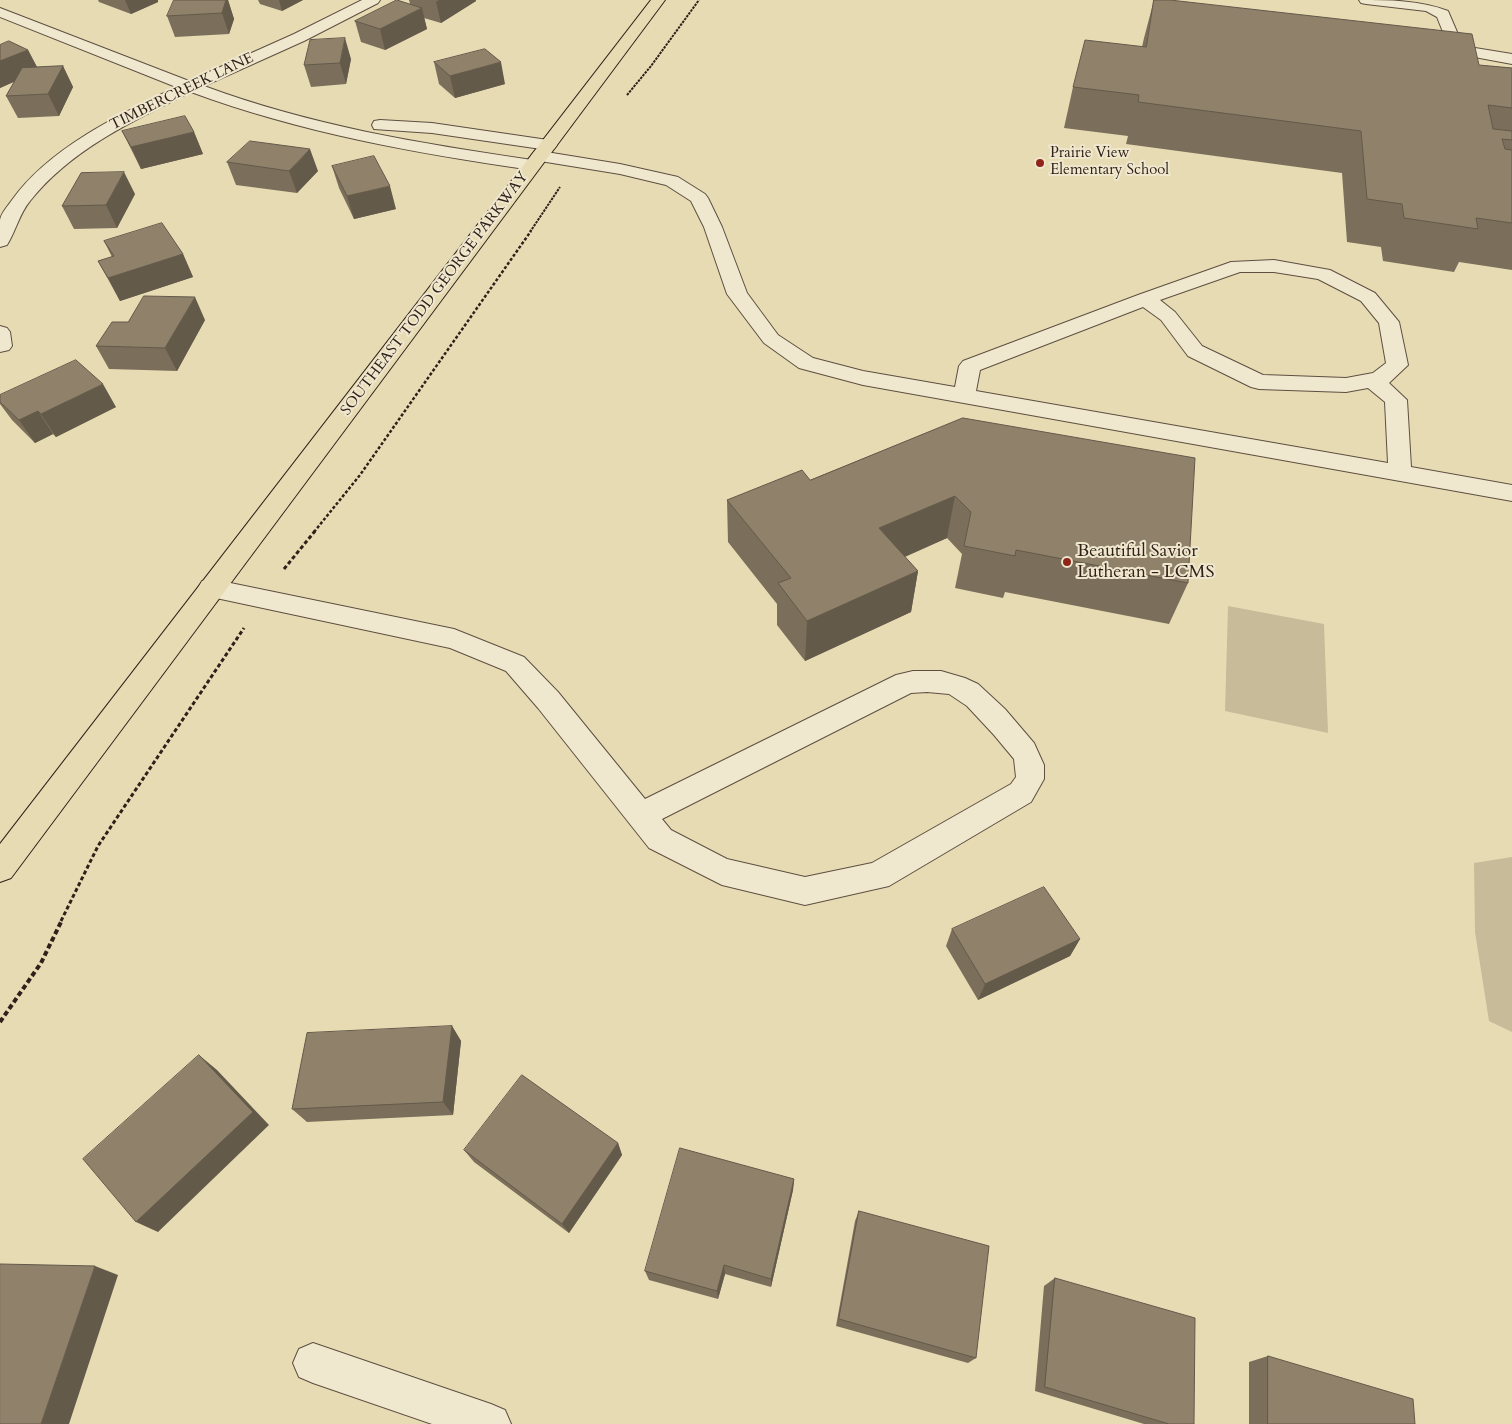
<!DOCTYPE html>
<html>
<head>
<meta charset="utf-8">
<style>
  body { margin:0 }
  canvas { display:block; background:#e7dbb4 }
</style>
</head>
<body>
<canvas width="1512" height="1424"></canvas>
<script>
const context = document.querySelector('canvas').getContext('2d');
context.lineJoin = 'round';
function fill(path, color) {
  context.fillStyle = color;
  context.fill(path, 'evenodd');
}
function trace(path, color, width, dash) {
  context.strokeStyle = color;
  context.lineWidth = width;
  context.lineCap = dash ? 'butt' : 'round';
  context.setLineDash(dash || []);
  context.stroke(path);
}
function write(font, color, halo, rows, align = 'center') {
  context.font = font + ' Cardo,serif';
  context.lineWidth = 4;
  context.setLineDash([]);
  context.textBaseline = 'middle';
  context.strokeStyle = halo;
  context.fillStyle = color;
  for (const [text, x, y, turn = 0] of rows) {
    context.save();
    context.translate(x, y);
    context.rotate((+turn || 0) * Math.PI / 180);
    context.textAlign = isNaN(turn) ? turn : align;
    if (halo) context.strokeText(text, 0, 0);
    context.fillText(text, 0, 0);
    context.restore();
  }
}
fill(new Path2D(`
  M1228,606L1324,624L1328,733L1225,711Z
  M1512,857V1032L1489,1021L1475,932L1474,863Z`), '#c8bb9a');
const minor = new Path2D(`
  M362,0H380L378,3L304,41L204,86C312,126 418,143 532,160L538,161L541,165L538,169L532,170C415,153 302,133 191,92C134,120 70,150 30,201C19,214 16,231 7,245L0,247C0,238 0,228 0,220C1,213 8,206 12,200C49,148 120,114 176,87L0,17V8L189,81L294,34Z
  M1359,0C1389,0 1420,0 1448,11L1463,46L1512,54V64L1458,54L1440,60L1435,58L1432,55L1435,52L1449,47L1437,17L1426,11L1366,4L1361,3Z
  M380,120L432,123L548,140L554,141L557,145L554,149L548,150L432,133L374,129L372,125L374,121Z
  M540,151L620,164L678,177L705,194L708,198L722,227L747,293L778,335L813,358L863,371L955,387L959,366L963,361L1138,295L1231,262L1274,260L1330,270L1375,293L1399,322L1408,365L1389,383L1407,400L1411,467L1512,485V501L863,385L799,368L764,343L727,294L704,227L691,201L666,185L620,174L534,160L531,156L534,152ZM1240,272H1274L1318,279L1361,301L1379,323L1386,363L1373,373L1346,378L1263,375L1202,346L1175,312L1160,300ZM1143,307L1161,320L1188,356L1251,387L1259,389L1346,392L1368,388L1385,402L1388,463L976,391L980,370Z
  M0,326L7,328L10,332L12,346L9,350L0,352Z
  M211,579L454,629L524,657L558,692L645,799L896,675L913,671H941L965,678L978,684L1005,709L1034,743L1044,765V779L1031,802L889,886L805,905L722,885L649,848L538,708L506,671L450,648L202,595L198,588L202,581ZM927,692L949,694L967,706L994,735L1014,759L1016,777L1011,784L872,863L805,877L727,859L671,830L662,819L911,693Z
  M313,1343L491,1404L505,1410L511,1424H432L313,1383L299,1377L293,1363L299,1349Z`);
const major = new Path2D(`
  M651,0H665L11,878L0,882V844Z`);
trace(minor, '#5e4f40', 2);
trace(major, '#302019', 2);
trace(new Path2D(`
  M627,95L651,66L699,0
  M530,232L560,187`), '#302019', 2, [2.5, 1]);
trace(new Path2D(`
  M314,532L360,475L531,231`), '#302019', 2.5, [3, 2]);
trace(new Path2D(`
  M284,569L315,531
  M61,921L98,846L244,628`), '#302019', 3, [4, 2.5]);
trace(new Path2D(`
  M0,1022L41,963L62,920`), '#302019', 4, [5, 3]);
fill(minor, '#efe8ce');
fill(major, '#e7dbb4');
fill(new Path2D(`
  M98,0H158V2L131,14L99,2Z
  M228,0L234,19L229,34L175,37L167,16Z
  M258,0H303L282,11L260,4Z
  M409,0H476V1L441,23L424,18L427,29L385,50L361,42L355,21L410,4Z
  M1154,0L1479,65L1512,68V270L1459,262L1454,272L1383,261L1381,247L1347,242L1342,173L1126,144L1128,136L1064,128L1073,87L1142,47L1144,38Z
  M0,45L28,50L37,67L63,66L73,87L59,116L18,118L6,96L15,81L0,88Z
  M351,59L346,84L311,87L304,65Z
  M434,62L505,84L455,98L439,84Z
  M122,131L194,132L203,154L141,169Z
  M227,162L318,171L297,193L236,185Z
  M332,166L396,209L354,219L339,188Z
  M135,194L117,228L74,229L62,206Z
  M104,241L183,254L193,277L120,301L98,261L112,257Z
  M205,320L177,371L109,369L96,346L128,322Z
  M0,395L116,407L56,437L53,434L35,443L12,420L0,404Z
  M963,418L1188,583L1169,624L1005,592L1003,598L955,588L962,554L947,538L905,557L918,571L911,612L805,661L777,625V604L728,542L727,500L810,480Z
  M952,929L1080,939L1070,956L978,1000L946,946Z
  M452,1026L461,1041L453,1115L307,1122L292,1109Z
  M618,1143L622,1155L569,1233L474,1162L464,1150Z
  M794,1179L793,1190L771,1287L725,1274L718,1299L649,1280L645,1271Z
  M859,1211L976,1358L968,1363L836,1326L855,1221Z
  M1055,1278L1194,1424H1144L1035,1391L1044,1286Z
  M1268,1356L1415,1424H1249V1362Z`), '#7b6f5b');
fill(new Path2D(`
  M125,0H158V2L131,14Z
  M226,0H228L234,19L229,34L222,13Z
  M279,0H303L282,11Z
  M439,0H476V1L441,23L436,2Z
  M422,8L427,29L385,50L380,29Z
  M345,38L351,59L346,84L340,63Z
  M28,50L39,71L0,88V61Z
  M501,62L505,84L455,98L450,76Z
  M63,66L73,87L59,116L48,94Z
  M194,132L203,154L141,169L131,147Z
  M310,149L318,171L297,193L289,171Z
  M124,172L135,194L117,228L106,205Z
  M390,186L396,209L354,219L347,196Z
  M183,254L193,277L120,301L108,278Z
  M195,297L205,320L177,371L165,348Z
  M103,384L116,407L56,437L41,414Z
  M38,411L53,434L35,443L19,420Z
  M955,496L947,538L874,570L879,528Z
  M918,571L911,612L805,661L807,621Z
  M1080,939L1070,956L978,1000L985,984Z
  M452,1026L461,1041L453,1115L443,1102Z
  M199,1055L217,1070L269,1125L158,1232L136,1222Z
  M618,1143L622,1155L569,1233L562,1224Z
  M794,1179L793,1190L771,1287V1279Z
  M724,1265L725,1274L718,1299L717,1291Z
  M95,1266L118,1275L69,1424H41Z`), '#645a4a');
const building = new Path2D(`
  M174,0H226L222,13L167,16Z
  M397,0L422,8L380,29L355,21Z
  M1154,0H1170L1472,34L1479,65L1512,68V108L1488,105L1493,129L1512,131V140L1502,139L1505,149L1512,150V223L1476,218L1478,229L1404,218L1402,204L1367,199L1361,131L1138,102L1139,95L1073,87L1085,40L1146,47Z
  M345,38L340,63L304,65L310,40Z
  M9,41L28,50L0,61V45Z
  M485,49L501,62L450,76L434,62Z
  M63,66L48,94L6,96L22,68Z
  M185,116L194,132L131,147L122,131Z
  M250,141L310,149L289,171L227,162Z
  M374,156L390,186L347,196L332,166Z
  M124,172L106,205L62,206L81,173Z
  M162,223L183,254L108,278L98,261L114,256L104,241Z
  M144,296L195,297L165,348L96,346L112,322H128Z
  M76,360L103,384L41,414L38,411L19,420L0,402V395Z
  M963,418L1195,458L1188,583L1016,550L1015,556L964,546L971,512L955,496L879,528L918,571L807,621L778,583L791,578L727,500L802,470L810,480Z
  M1044,887L1080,939L985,984L952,929Z
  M452,1026L443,1102L292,1109L307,1033Z
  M199,1055L253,1112L136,1222L83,1159Z
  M522,1075L618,1143L562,1224L464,1150Z
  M680,1148L794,1179L771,1279L724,1265L717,1291L645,1271Z
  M859,1211L989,1246L976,1358L839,1319Z
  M0,1264L95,1266L41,1424H0Z
  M1055,1278L1195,1318L1194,1424H1169L1045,1387Z
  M1268,1356L1413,1399L1415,1424H1268Z`);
fill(building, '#8f816a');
trace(building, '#645a4a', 1);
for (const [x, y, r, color] of [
  [1040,163,5,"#8f2418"],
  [1067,562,5,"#8f2418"]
]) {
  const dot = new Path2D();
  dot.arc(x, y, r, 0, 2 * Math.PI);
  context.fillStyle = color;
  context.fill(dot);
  trace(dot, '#efe8ce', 2);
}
write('15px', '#302019', '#efe8ce', [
  ["TIMBERCREEK LANE",182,92,-26],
  ["SOUTHEAST TODD GEORGE PARKWAY",435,294,-53]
]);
write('15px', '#302019', '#efe8ce', [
  ["Prairie View",1050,154],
  ["Elementary School",1050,171]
], 'left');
write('18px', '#302019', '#efe8ce', [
  ["Beautiful Savior",1077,552],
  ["Lutheran - LCMS",1077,573]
], 'left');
</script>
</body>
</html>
